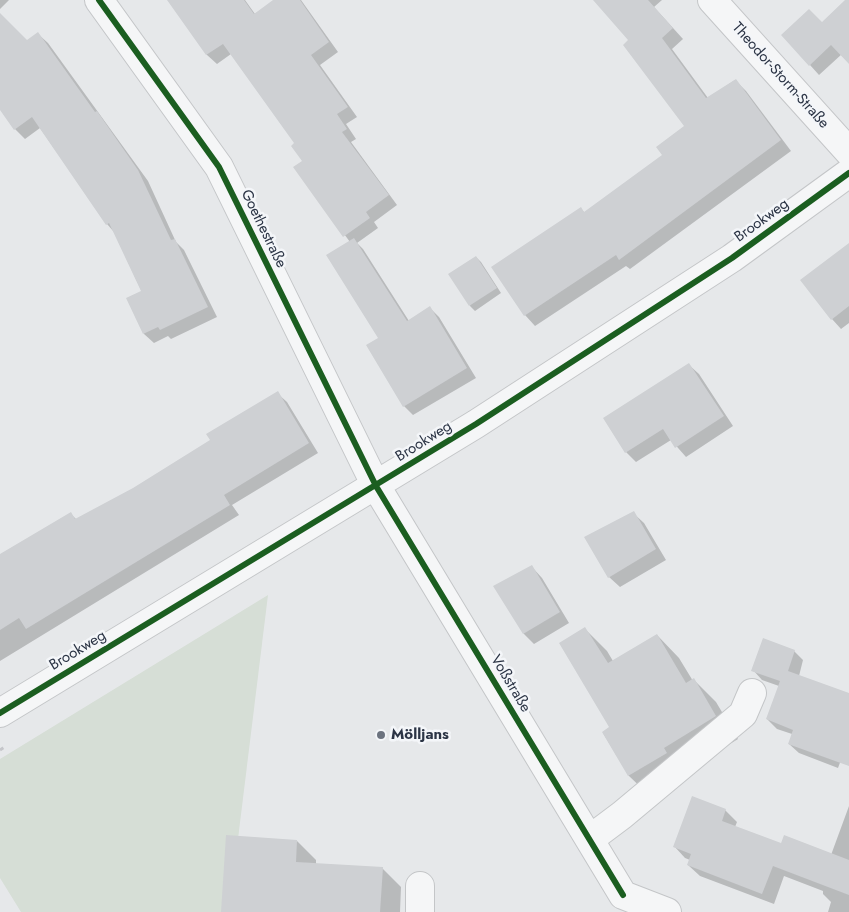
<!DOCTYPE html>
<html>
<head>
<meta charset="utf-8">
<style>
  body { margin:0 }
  canvas { display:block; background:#e6e8ea }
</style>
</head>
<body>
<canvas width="849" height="912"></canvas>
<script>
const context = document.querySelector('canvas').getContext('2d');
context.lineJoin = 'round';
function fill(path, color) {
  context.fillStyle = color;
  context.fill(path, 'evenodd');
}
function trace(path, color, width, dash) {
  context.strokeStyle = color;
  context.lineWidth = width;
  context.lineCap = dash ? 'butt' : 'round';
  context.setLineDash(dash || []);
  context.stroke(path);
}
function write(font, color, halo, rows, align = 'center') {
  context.font = font + ' Jost,sans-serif';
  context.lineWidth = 5;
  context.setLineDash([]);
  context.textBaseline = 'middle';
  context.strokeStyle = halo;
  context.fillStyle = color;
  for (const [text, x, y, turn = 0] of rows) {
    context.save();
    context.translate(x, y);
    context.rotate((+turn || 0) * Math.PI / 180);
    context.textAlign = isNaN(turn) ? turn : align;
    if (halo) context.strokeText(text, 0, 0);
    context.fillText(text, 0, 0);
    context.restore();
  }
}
fill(new Path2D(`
  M268,595L229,912H21L0,878V759Z`), '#d6ded6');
fill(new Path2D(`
  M0,0H9L0,9Z
  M169,0H245L255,14L275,0H301L338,52L320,65L357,117L346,124L356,139L351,142L397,205L374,222L378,228L357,243L363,249L409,321L430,308L439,317L476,378L413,415L404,406L379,339L350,242L295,168L303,162L295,143L231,54L217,64L207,55Z
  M594,0H662L654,7L683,39L672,49L708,98L735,80L746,91L791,151L630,269L626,266L535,326L525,315L581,209L585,213L664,155L686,126L630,40Z
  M847,0H849V62L842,54L819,75L810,65L822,24Z
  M0,15L27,42L38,34L48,43L148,181L176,242L184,250L217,317L171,339L168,336L154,343L144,334L142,292L114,232L107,224L40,128L25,139L15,129L0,107Z
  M849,250V323L841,329L832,319Z
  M476,257L481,262L501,293L475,311L470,306Z
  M689,365L699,374L733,426L686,457L671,440L636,462L626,452Z
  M277,393L287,402L318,453L232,505L239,515L0,661V556L71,514L77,520L134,489L211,441Z
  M633,513L644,523L666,560L620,587L609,577Z
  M532,567L542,578L569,623L534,644L524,634L495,586Z
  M585,629L607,651L613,661L657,635L679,658L693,681L694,680L716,702L738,739L686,771L652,798L629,776L603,733L611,728Z
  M794,651L803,660L799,676L849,694V738L838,768L799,753L789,744L792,734L777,729L767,719L779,686L762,680L753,670Z
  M849,806V912H828L831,902L823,894V891L784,876L774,904L700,876L688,865L690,860L685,858L674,846L725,810L737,822L735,827L782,845L831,855Z
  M297,841L316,860V864L382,868L401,887L400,912H223Z`), '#0003');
fill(new Path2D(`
  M167,0H244L254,14L273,0H300L329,42L311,55L348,107L337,114L347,129L342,132L389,195L366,212L370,218L343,237L293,167L302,161L291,146L294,143L223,44L206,55Z
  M593,0H648L673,28L662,38L706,98L736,79L781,140L619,260L616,255L524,316L491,267L581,207L584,212L662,155L656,147L684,126L623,45L628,40Z
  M845,0H849V64L831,45L809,66L781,35L809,9L822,22Z
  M0,13L27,40L38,32L95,112L97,111L115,137L138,170L171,240L175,239L208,307L160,330L158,327L143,334L126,298L141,291L109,223L106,225L32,117L14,130L0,110Z
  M354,238L407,321L430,306L467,368L403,407L366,345L378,338L326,255Z
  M849,243V306L831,320L800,280Z
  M476,256L497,288L469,306L448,274Z
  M689,363L724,416L675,448L663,429L625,453L603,418Z
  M278,391L309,443L224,495L230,505L26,629L19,618L0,630V554L71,512L75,519L133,488L210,440L206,434Z
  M634,511L656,549L608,578L584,537Z
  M532,565L560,612L523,634L493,586Z
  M585,627L608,663L657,634L686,683L694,678L716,716L664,748L667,753L628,776L602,732L609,727L559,643Z
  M763,638L795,650L788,671L849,693V766L788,744L793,730L766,719L780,681L751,671Z
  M692,796L726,809L722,821L781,843L780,846L784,835L849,860V895L773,866L762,894L687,865L691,854L673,847Z
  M226,835L297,840L296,862L383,867L380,912H221Z`), '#ced0d3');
const minor = new Path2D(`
  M99,0L219,167L376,486L623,895
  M712,0L849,152
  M0,713L476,424L732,258L849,173
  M590,839L622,815L743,714L752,693
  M623,895L667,912
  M420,912V886`);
trace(minor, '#c4c6c8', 30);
trace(new Path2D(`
  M0,750L6,746`), '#c5c6ca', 3, [4, 4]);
trace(minor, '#f5f6f7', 28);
trace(new Path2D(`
  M99,0L219,167L376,486L623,895
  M0,713L476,424L732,258L849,173`), '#1b5e20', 6);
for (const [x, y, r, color] of [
  [381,735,5,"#6c737f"]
]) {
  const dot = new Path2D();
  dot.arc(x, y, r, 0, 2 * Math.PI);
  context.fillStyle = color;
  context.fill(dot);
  trace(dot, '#f4f6f9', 2);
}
write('15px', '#2b3445', '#f4f6f9', [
  ["Theodor-Storm-Straße",780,76,48],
  ["Brookweg",762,221,-36],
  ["Goethestraße",263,229,64],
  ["Brookweg",424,442,-32],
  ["Brookweg",78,651,-31],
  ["Voßstraße",510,684,59]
]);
write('bold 15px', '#2b3445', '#f4f6f9', [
  ["Mölljans",391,735]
], 'left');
</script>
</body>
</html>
